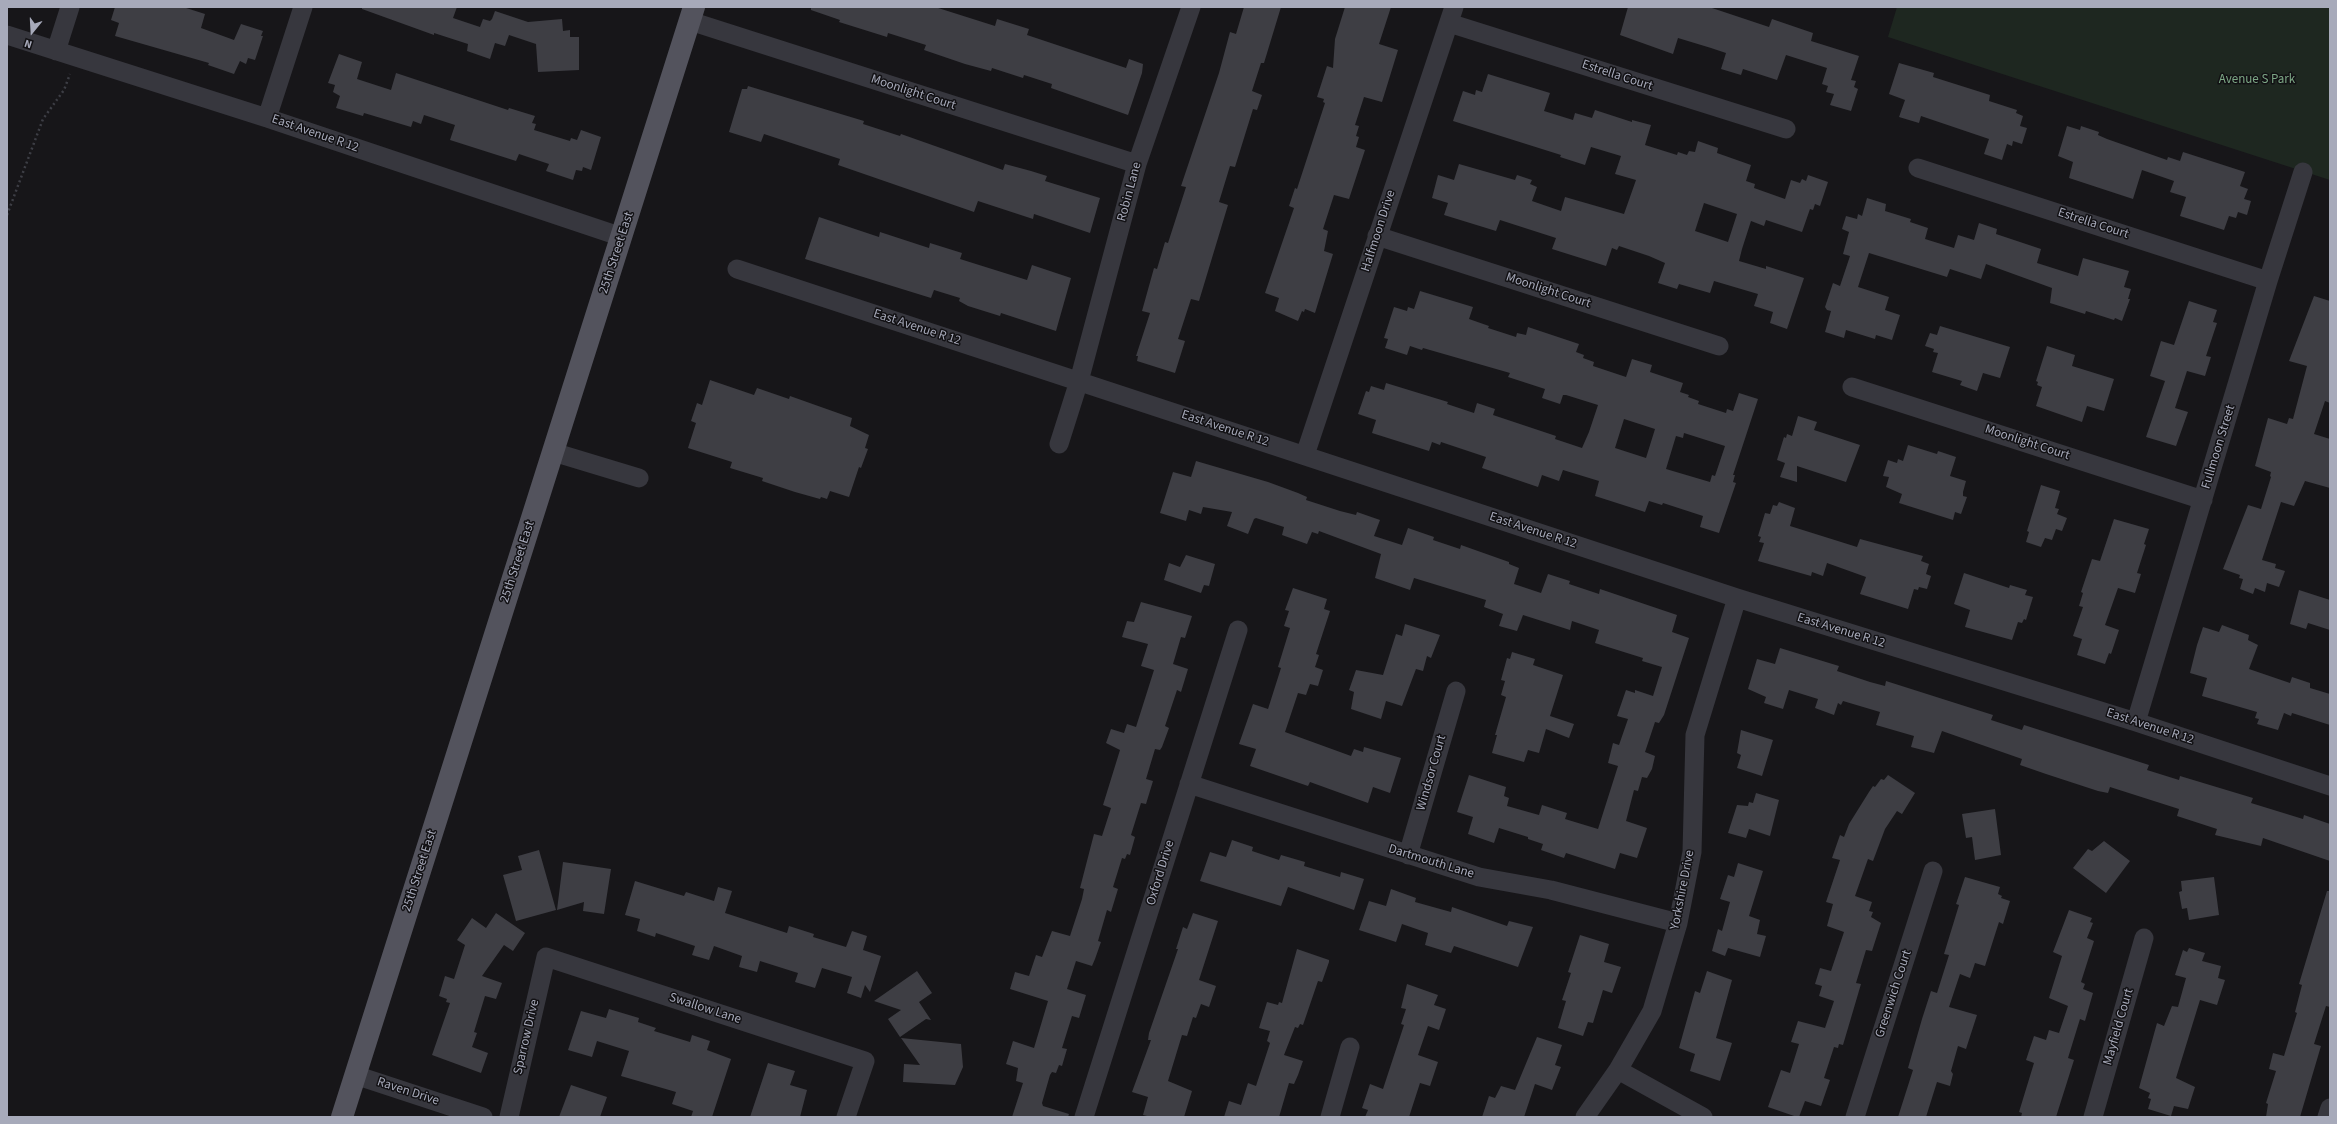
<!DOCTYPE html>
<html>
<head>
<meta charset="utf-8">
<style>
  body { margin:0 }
  #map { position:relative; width:2337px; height:1124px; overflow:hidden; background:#171619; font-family:"Source Sans 3",sans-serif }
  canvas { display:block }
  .frame { position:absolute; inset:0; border:8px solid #a7aaba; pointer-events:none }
  .north { position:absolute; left:12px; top:12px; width:40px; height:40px; -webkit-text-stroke:3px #121114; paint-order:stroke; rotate:198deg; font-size:11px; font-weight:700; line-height:16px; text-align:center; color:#a7aaba }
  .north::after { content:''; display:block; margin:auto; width:14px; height:18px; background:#a7aaba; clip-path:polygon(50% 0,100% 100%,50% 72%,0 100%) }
</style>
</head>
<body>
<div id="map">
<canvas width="2337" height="1124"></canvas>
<div class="frame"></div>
<div class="north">N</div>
</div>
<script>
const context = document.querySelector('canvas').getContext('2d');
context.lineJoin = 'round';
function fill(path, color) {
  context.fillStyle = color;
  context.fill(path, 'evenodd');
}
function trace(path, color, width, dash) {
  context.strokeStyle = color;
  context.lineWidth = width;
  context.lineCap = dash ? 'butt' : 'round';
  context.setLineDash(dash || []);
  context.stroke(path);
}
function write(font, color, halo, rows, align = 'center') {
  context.font = font + ' "Source Sans 3",sans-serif';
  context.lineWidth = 3;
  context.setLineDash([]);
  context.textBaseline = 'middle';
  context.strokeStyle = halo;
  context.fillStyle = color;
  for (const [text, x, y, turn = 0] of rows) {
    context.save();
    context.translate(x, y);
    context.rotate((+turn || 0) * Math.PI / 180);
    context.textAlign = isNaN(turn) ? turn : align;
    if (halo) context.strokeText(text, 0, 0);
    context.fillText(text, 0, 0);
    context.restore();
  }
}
fill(new Path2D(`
  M1897,7H2330V180L1888,37Z`), '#1e2720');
fill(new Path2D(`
  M115,7H183L205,14L201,28L234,40L241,24L263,31L261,36H263L255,60L248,58L246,64L240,61L234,74L208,65L209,63L115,36L119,23L111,20Z
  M362,7H457L453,18L480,27L483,19L490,21L492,19L495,11L528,22L562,19L563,31L570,30V37H579V70L538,72L536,44L509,35L505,46L495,43L490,59L467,51L468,44L434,33V35L362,9Z
  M811,7H935L995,26L997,19L1029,29L1027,35L1126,68L1129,59L1143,64L1142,73L1128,115L1051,88L1052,84L1024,75L1023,78L992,68L991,71L965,64L924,50L926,45L888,33L887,37L839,22L840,20L811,10Z
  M1244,7H1281L1264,63H1261L1252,91L1262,95L1257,110L1253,109L1235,167L1230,166L1219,202L1228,205L1199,301L1191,299L1178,339L1185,341L1175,373L1137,361L1138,356H1136L1150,313L1142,311L1154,268L1157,269L1165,242L1168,243L1186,187L1181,186L1219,73L1230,32L1236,34Z
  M1345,7H1391L1379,44L1398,50L1382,102L1364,97L1355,125L1359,126L1356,136L1359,137L1356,147L1365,150L1349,199L1334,195L1323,229L1328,231L1324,251L1333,254L1315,313L1305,309L1304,312L1302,311L1298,321L1275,311L1279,298L1265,293L1294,208L1289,206L1295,188L1297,189L1325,103L1323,102L1324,99L1317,97L1327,66L1333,68L1335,39Z
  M1628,7H1709L1769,27L1772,19L1813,33L1811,41L1859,56L1851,80L1856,81L1854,87L1858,89L1851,111L1830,105L1834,94L1826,92L1828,86L1822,84L1827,68L1786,55L1777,80L1743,69L1741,75L1721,69L1726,53L1711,48L1678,38L1673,54L1620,35Z
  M339,54L362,62L357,79L391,90L396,73L508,110L509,108L535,116L532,123L536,124L534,130L570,141L571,138L577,140L581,130L601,137L591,170L583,167L582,171L576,170L573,180L546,171L549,164L519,154L516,161L450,140L455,125L424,115L421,124L413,121L411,127L364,113L363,116L336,108L340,96L333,92L335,85L328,83Z
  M1899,63L1934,73L1933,77L1990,95L1989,101L2017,110L2016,113L2023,116L2020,126L2027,128L2022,144L2013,141L2012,146L2007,144L2002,160L1984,154L1989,139L1921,116L1919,123L1899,117L1905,100L1889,94Z
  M1488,74L1550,93L1544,111L1573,120L1575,113L1592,118L1595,110L1632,122V120L1651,125L1645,145L1677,155L1678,152L1687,155L1689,151L1695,152L1698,141L1718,148L1717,153L1751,165L1746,181L1755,184L1754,188L1785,199L1791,180L1800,183L1802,179L1806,181L1808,175L1828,182L1820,206L1815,204L1813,210L1810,209L1802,232L1766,220L1764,226L1751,221L1742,249L1739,261L1766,269V266L1804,278L1787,329L1770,323L1773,312L1754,306L1758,294L1714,281L1710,293L1679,284L1677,289L1658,283L1665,263L1649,256L1619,246L1617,250L1612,248L1606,266L1552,249L1556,238L1500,220L1496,231L1444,215L1448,203L1432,198L1438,175L1454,180L1459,164L1515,180L1517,175L1532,180L1530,184L1537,187L1532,201L1561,211L1565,197L1624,214L1636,180L1615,174L1621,156L1591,147L1585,165L1560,157L1561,155L1453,121L1463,91L1475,95L1476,90L1482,92ZM1704,203L1737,214L1728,242L1695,231Z
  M748,86L864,121L863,124L900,136L901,134L1003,170L1005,164L1031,171L1047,176L1045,181L1100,198L1090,233L1034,214L1033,219L978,201L974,212L838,165L840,159L764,134L761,142L729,132L742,89H747Z
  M2067,126L2080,130L2081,126L2099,132L2098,135L2107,139L2167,160L2168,157L2180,161L2183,152L2245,172L2240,186L2248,189L2244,199L2251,201L2247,215L2238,212L2236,218L2229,216L2224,230L2180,216L2186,197L2170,192L2174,181L2142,170L2133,199L2069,178L2073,162L2058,156Z
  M1867,198L1886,204L1885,211L1911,219L1910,222L1928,228L1925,239L1954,248L1958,235L1974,240L1979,223L1997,229L1996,234L2041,249L2037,263L2078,276L2083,258L2129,271L2124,287L2131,289L2128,299H2130L2122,321L2115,318L2114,320L2086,311L2085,314L2050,303L2052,288L1986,264L1981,279L1950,269L1947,277L1869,253L1858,287L1889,297L1885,310L1900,315L1892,340L1876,335L1875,339L1846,330L1844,338L1825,332L1831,311L1827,310L1825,307L1833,283L1840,286L1850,256L1843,254L1849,232L1842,229L1846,216L1857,219L1858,214L1862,216Z
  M819,217L879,237L880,232L929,248L930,243L962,253L960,259L1027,280L1032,265L1071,278L1056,331L1001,313L1000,316L968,306L959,301L960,298L934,290L931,298L805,259Z
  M1420,291L1473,307L1469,319L1489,326L1488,328L1516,337L1517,333L1526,335L1528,327L1579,344L1576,352L1584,355L1583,358L1594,362L1593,366L1626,377L1632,359L1652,365L1650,372L1683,383L1680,392L1689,395L1688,397L1699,401L1698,404L1726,413L1727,409L1733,411L1739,393L1758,399L1733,475H1735L1733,482L1736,483L1719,533L1700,527L1703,516L1663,503L1662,505L1649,501L1645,512L1595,496L1599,481L1563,470L1559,481L1542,475L1538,487L1482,468L1486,457L1441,442L1440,445L1432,442L1429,451L1372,433L1376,420L1358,414L1366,391L1369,392L1371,386L1384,390L1386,383L1448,402L1447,404L1474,413L1477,403L1495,409L1493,415L1556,436L1555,439L1582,448L1589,432L1598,405L1566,395H1563L1560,404L1542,398L1545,389L1508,377L1510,373L1423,348L1422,350L1410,346L1407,355L1385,348L1388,339L1384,338L1394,307L1407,311L1408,307L1414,309ZM1624,419L1655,429L1646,458L1615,448ZM1684,433L1725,446L1715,476L1712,475L1710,482L1666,469L1676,436L1683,438Z
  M2314,296L2330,301V403L2325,401L2314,434L2330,439V488L2305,481L2294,506L2281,502L2262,560L2276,564L2275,568L2285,571L2279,587L2267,583L2265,592L2255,588L2253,594L2240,589L2243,579L2239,578L2240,575L2223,569L2248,505L2261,509L2271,477L2270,476L2271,472L2255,466L2268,418L2287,424L2289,418L2293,419L2307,366L2289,361Z
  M2189,301L2217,310L2213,322L2217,323L2206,356L2211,357L2205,376L2187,371L2175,408L2188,412L2176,446L2146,437L2165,381L2150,376L2161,341L2174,345Z
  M1940,326L2010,347L2000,378L1983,373L1977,391L1960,385L1962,381L1932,372L1938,353L1933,352L1934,349L1925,346L1930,333L1937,335Z
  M2047,346L2075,355L2072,366L2114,379L2104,411L2087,406L2082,422L2036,406L2042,387L2037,385L2038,382L2036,381Z
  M710,380L754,395L757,388L789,399L790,396L852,418L850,426L869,435L865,448L868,449L861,468L859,467L849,497L830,491L827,499L821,497L820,499L795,492L762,481L763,478L730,468L732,462L688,448L696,423L691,421L697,403L702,405Z
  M1798,416L1817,422L1814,430L1860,445L1846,482L1797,466V482L1780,477L1785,463L1777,460L1784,437L1786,438L1787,434L1792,436Z
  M1908,445L1937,454L1938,451L1956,457L1950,476L1966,481L1963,492V496L1967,497L1961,514L1955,512L1953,520L1899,503L1902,494L1886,487L1889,477L1883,476L1888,460L1897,463L1898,459L1903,461Z
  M1196,461L1268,482L1298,493L1307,497L1306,500L1340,511L1356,515L1357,512L1380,520L1374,536L1402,545L1408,528L1434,537L1433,540L1460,549L1461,545L1509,562V564L1519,568L1514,584L1541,593L1548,574L1570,581L1569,584L1599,594L1600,589L1677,615L1672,632L1689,638L1664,715L1659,723L1655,722L1645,752L1655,756L1652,769L1647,778L1642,777L1638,791L1634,790L1626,821L1647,828L1637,858L1620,853L1615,869L1566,853L1564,858L1541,850L1543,844L1528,839V837L1499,828L1494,843L1468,834L1473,817L1457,812L1469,775L1506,787L1504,796L1509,798L1507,806L1539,815L1542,805L1567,813L1565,819L1598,829L1618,766L1608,763L1613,743L1619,745L1628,719L1617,716L1626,690L1635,693V690L1653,696L1662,667L1642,661L1643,658L1595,643L1599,630L1572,621L1570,630L1523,615L1517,631L1499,626L1503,614L1484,607L1486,600L1414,578L1410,590L1375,578L1381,554L1319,531L1318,534L1312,532L1307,544L1282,535L1284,527L1256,518L1254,519L1248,534L1227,526L1232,512L1203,507L1201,514L1189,510L1186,521L1160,513L1173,472L1191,477Z
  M2041,485L2060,491L2055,508L2059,509L2057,514L2067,518L2062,531L2056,529L2052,540L2045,538L2041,547L2026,542L2029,532L2027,531Z
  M1779,502L1795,508L1790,526L1857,547L1860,539L1923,556L1921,561L1929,564L1926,574L1931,576L1927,589L1919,587L1918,590L1914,589L1908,609L1860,594L1866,577L1827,563L1823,576L1812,572L1811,576L1758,561L1764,543L1759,542L1761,537L1758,536L1765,513L1770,514L1773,505L1777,506Z
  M2114,519L2149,529L2144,544L2146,545L2137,573L2141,574L2135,593L2118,588L2105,625L2119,630L2111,654L2109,653L2105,664L2077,655L2082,639L2073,636L2083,607L2079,606L2083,593L2081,592L2092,559L2100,561Z
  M1186,555L1215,564L1209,586L1204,585L1201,593L1164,580L1169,563L1180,567Z
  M1964,573L2009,588L2010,585L2027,590L2025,595L2033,597L2026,620L2024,619L2022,623L2018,622L2012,640L1965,627L1970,610L1954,604Z
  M1293,588L1327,599L1324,609L1330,611L1316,654L1319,655L1315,667L1323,670L1318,686L1310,684L1306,695L1298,693L1285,732L1351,756L1354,749L1363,752L1364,747L1401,758L1390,793L1373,787L1368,803L1310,782L1308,786L1250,766L1256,749L1239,744L1253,704L1268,709L1281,668L1278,667L1290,628L1284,626L1289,611L1285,610Z
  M2299,590L2330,600V630L2308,623L2306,629L2290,624Z
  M1141,602L1192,616L1185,638L1181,637L1173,664L1188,669L1181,692L1177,690L1165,726L1169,728L1162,747L1160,750L1155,749L1146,779L1153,781L1146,804L1141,803L1131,835L1135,837L1130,855L1127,854L1125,859L1122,858L1113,887L1118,889L1111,912L1107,910L1098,941L1101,942L1095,959L1092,966L1076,961L1067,989L1086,995L1079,1018L1072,1016L1062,1048L1067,1049L1062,1066L1059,1065L1056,1073L1052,1072L1050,1075L1042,1103L1043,1106L1069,1114L1068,1117H1012L1023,1083L1016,1081L1018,1068L1006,1064L1013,1041L1034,1048L1048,1001L1010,989L1015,972L1029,976L1036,955L1042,957L1052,931L1070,936L1082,899L1084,889L1080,888L1094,834L1102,836L1111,808L1103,805L1120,750L1106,743L1111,729L1124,733L1127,724L1136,727L1154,670L1141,666L1148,644L1122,637L1127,621L1134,622Z
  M1405,624L1440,635L1431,658L1427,656L1423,671L1416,669L1402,706L1386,701L1381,719L1351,709L1354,692L1349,690L1356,670L1383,675L1396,634L1402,636Z
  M2222,625L2249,635L2248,640L2258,645L2249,669L2290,683L2292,677L2310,683V688L2330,694V725L2292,713L2291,716L2284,713L2278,730L2257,724L2259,719L2255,718L2257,712L2202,696L2207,678L2190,673L2197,645L2203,627L2219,632Z
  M1780,648L1839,666L1837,671L1870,682L1885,686L1886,681L1993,715L1991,720L2022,730L2024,725L2149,765L2147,770L2179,780L2180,776L2253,798L2251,803L2303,819L2304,815L2330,824V861L2263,838L2261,846L2215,835L2217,829L2177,816L2179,809L2110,787L2108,793L2098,791L2046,774L2020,765L2022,759L1942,731L1934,753L1911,747L1914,736L1876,725L1880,712L1843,701L1841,705L1838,703L1834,715L1815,708L1818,699L1789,690L1783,709L1764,703L1766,697L1748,689L1757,659L1775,664Z
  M1512,652L1535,659L1533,665L1563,675L1550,716L1574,724L1569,738L1546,729L1539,753L1528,750L1524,762L1492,753L1497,735H1495L1506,697L1501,695L1505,681L1501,680L1507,658L1510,659Z
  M1741,730L1773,740L1762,776L1737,768L1741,755L1737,753Z
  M1888,775L1915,793L1902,814L1897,811L1885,829L1873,861L1868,859L1855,896L1872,902L1869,911L1873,912L1871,917L1881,923L1872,951L1866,950L1856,983L1861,984L1843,1045L1839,1044L1838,1048L1834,1047L1824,1078L1830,1080L1821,1106L1805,1101L1799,1117H1797L1768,1107L1781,1070L1790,1073L1799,1044L1791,1042L1798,1021L1825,1028L1834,1001L1819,996L1822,986L1815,984L1820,968L1831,971L1844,932L1827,926L1833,904L1826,902L1840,860L1832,858L1840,835L1844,837L1849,824L1869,792L1873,786L1875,787L1881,779L1884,780Z
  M1756,793L1779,800L1770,836L1749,829L1746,838L1728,833L1737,805L1748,806L1749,802L1753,803Z
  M1995,809L2001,855L1975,860L1972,837L1966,838L1962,814Z
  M1232,840L1253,847L1252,851L1279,860L1281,855L1305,862L1304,866L1340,877L1341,872L1364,879L1354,910L1288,887L1281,906L1200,881L1210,852L1226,857Z
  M2104,841L2130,861L2106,893L2073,868L2088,849L2092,851Z
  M539,850L556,910L516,921L503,875L522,870L518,856Z
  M563,862L611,869L604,914L583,911L584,902L557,910Z
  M1738,863L1763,871L1749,916L1760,920L1757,934L1766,936L1760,957L1728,948L1725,956L1712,951L1718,929L1722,931L1730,902L1720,899L1728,875L1734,877Z
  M1965,877L2000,887L1998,894L2002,896L2001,898L2010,901L2003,924L1999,922L1985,966L1975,963L1970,978L1960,974L1949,1007L1977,1015L1966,1049L1958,1046L1951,1071L1953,1074L1950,1086L1937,1082L1926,1117H1898L1913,1070L1908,1068L1922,1019L1931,991L1937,993L1949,955L1944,954L1959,905L1956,904Z
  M2214,877L2219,915L2189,920L2187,908L2182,909L2179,892L2182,891L2181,881Z
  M635,881L684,896L686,892L714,901L718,887L732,891L725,913L787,933L789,926L814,934L813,937L846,947L852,931L867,936L863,950L881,956L870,992L865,985L861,998L847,993L852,977L822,968L815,988L795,982L798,973L760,961L757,972L739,967L742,956L714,946L709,960L692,955L695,946L656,933L655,937L637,931L640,919L625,915Z
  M1391,889L1416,898L1415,902L1451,912L1452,907L1507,926L1509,921L1533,927L1518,967L1454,946L1451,953L1425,945L1428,933L1402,924L1396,942L1359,930L1369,901L1386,906Z
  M2327,891H2330V1007L2326,1006L2314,1044L2321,1046L2300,1117H2266L2268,1104L2266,1103L2276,1071L2269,1069L2273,1053L2284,1056L2297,1013L2295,1012L2302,985L2299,984Z
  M2069,910L2092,918L2090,922L2093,923L2087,938L2094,941L2081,982L2085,984L2083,989L2093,993L2085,1021L2080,1019L2068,1058L2074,1060L2056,1117H2021L2022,1113L2019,1112L2034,1063L2026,1060L2034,1036L2046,1040L2049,1030L2059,1033L2068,1006L2049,998L2062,956L2053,952Z
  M496,913L525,933L513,951L504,945L482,976L502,983L496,999L485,996L474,1032L477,1033L472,1047L488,1053L481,1073L432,1055L450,1003L446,1002L447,999L439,996L445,976L454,979L465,945L457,940L472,918L486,928Z
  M1193,913L1218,921L1199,980L1216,986L1209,1007L1201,1004L1196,1018L1193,1017L1187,1036L1182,1035L1168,1081L1192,1091L1184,1117H1151L1143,1115L1148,1097L1132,1092L1151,1040H1148L1149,1033L1178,949H1176L1183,927L1187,929Z
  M1580,935L1609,944L1604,962L1621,967L1612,993L1603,990L1593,1023L1588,1022L1583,1036L1558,1028L1566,1001L1562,1000L1571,973L1568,972Z
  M2189,948L2205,953L2202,961L2221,966L2218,978L2225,980L2217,1005L2200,1000L2176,1078L2195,1087L2188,1109L2174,1106L2171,1116L2148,1109L2151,1099L2148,1098L2150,1093L2139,1088L2157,1023L2164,1026L2172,1006L2178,1007L2186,978L2175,975L2183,950L2187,952Z
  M1297,949L1329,960V962L1322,982L1318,981L1303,1025L1300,1024L1298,1028L1295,1027L1284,1055L1303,1061L1298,1075L1294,1084L1289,1083L1279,1117H1224L1229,1101L1241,1105L1248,1083L1256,1086L1270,1043L1267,1041L1270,1031L1259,1028L1267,1002L1278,1005L1279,1002L1282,1003Z
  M917,971L932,993L919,1002L931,1020L926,1019L900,1037L888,1019L901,1010L874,1001Z
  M1707,971L1732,980L1716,1038L1732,1043L1720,1081L1690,1071L1695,1054L1679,1048L1695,991L1700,993Z
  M1407,984L1438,995L1434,1005L1446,1009L1439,1030L1428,1026L1418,1055L1438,1062L1430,1086L1420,1083L1409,1117H1365L1368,1110L1362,1108L1370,1084L1383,1089L1404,1025L1401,1024L1406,1009L1401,1008Z
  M609,1009L639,1018L638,1022L656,1028L654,1031L690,1042L692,1035L710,1041L707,1050L731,1059L712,1117H691L693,1111L672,1104L676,1092L621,1076L629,1051L597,1041L592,1057L568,1050L581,1011L606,1018Z
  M1537,1037L1562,1045L1555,1065L1561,1067L1552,1090L1535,1084L1524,1117H1482L1489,1096L1495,1098L1501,1086L1515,1090Z
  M901,1038L961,1044L963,1067L955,1085L903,1082L904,1064L920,1065Z
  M768,1063L795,1071L790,1085L807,1090L800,1117H750Z
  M571,1085L607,1097L600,1117H559Z`), '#3e3e44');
trace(new Path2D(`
  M7,215L43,119L64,90L70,74`), '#3d3e45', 2.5, [2, 3]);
trace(new Path2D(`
  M690,21L1137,164
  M1449,23L1786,129
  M7,35L267,118L622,237
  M56,51L70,7
  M267,118L303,7
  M1918,168L2268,281
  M1377,236L1719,346
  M737,269L1737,598L2136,722L2330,786
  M1852,387L2203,500
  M1059,444L1079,381L1137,164L1191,7
  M553,452L639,478
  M1305,455L1454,7
  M2136,722L2268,281L2303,172
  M1189,784L1479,877L1551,890L1678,923
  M1408,855L1456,691
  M1618,1070L1703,1117
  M355,1075L483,1117
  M509,1117L546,957L865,1061L846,1117
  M1084,1117L1238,630
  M1330,1117L1350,1047
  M1585,1117L1618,1070L1652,1011L1678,923L1692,852L1695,735L1737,598
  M1855,1117L1933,871
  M2093,1117L2144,938
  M2327,1117L2330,1108`), '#37373e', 19);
trace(new Path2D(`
  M342,1117L694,7`), '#53535d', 22);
write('13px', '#a7aaba', '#121114', [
  ["Estrella Court",1617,76,18],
  ["Moonlight Court",913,93,18],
  ["East Avenue R 12",315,134,19],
  ["Robin Lane",1130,192,-75],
  ["Estrella Court",2093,224,18],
  ["Halfmoon Drive",1379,231,-72],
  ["25th Street East",617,253,-72],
  ["Moonlight Court",1548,291,18],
  ["East Avenue R 12",917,328,18],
  ["East Avenue R 12",1225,429,18],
  ["Moonlight Court",2027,443,18],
  ["Fullmoon Street",2219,447,-73],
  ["East Avenue R 12",1533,531,18],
  ["25th Street East",518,562,-72],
  ["East Avenue R 12",1841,631,17],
  ["East Avenue R 12",2150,727,18],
  ["Windsor Court",1432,773,-74],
  ["Dartmouth Lane",1431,862,17],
  ["25th Street East",420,871,-72],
  ["Oxford Drive",1161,873,-73],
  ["Yorkshire Drive",1683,890,-79],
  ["Greenwich Court",1894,994,-72],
  ["Swallow Lane",705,1009,18],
  ["Mayfield Court",2119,1027,-74],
  ["Sparrow Drive",527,1037,-77],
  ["Raven Drive",408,1092,18]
]);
write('13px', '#7ca685', '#121114', [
  ["Avenue S Park",2257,80]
]);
</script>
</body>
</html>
